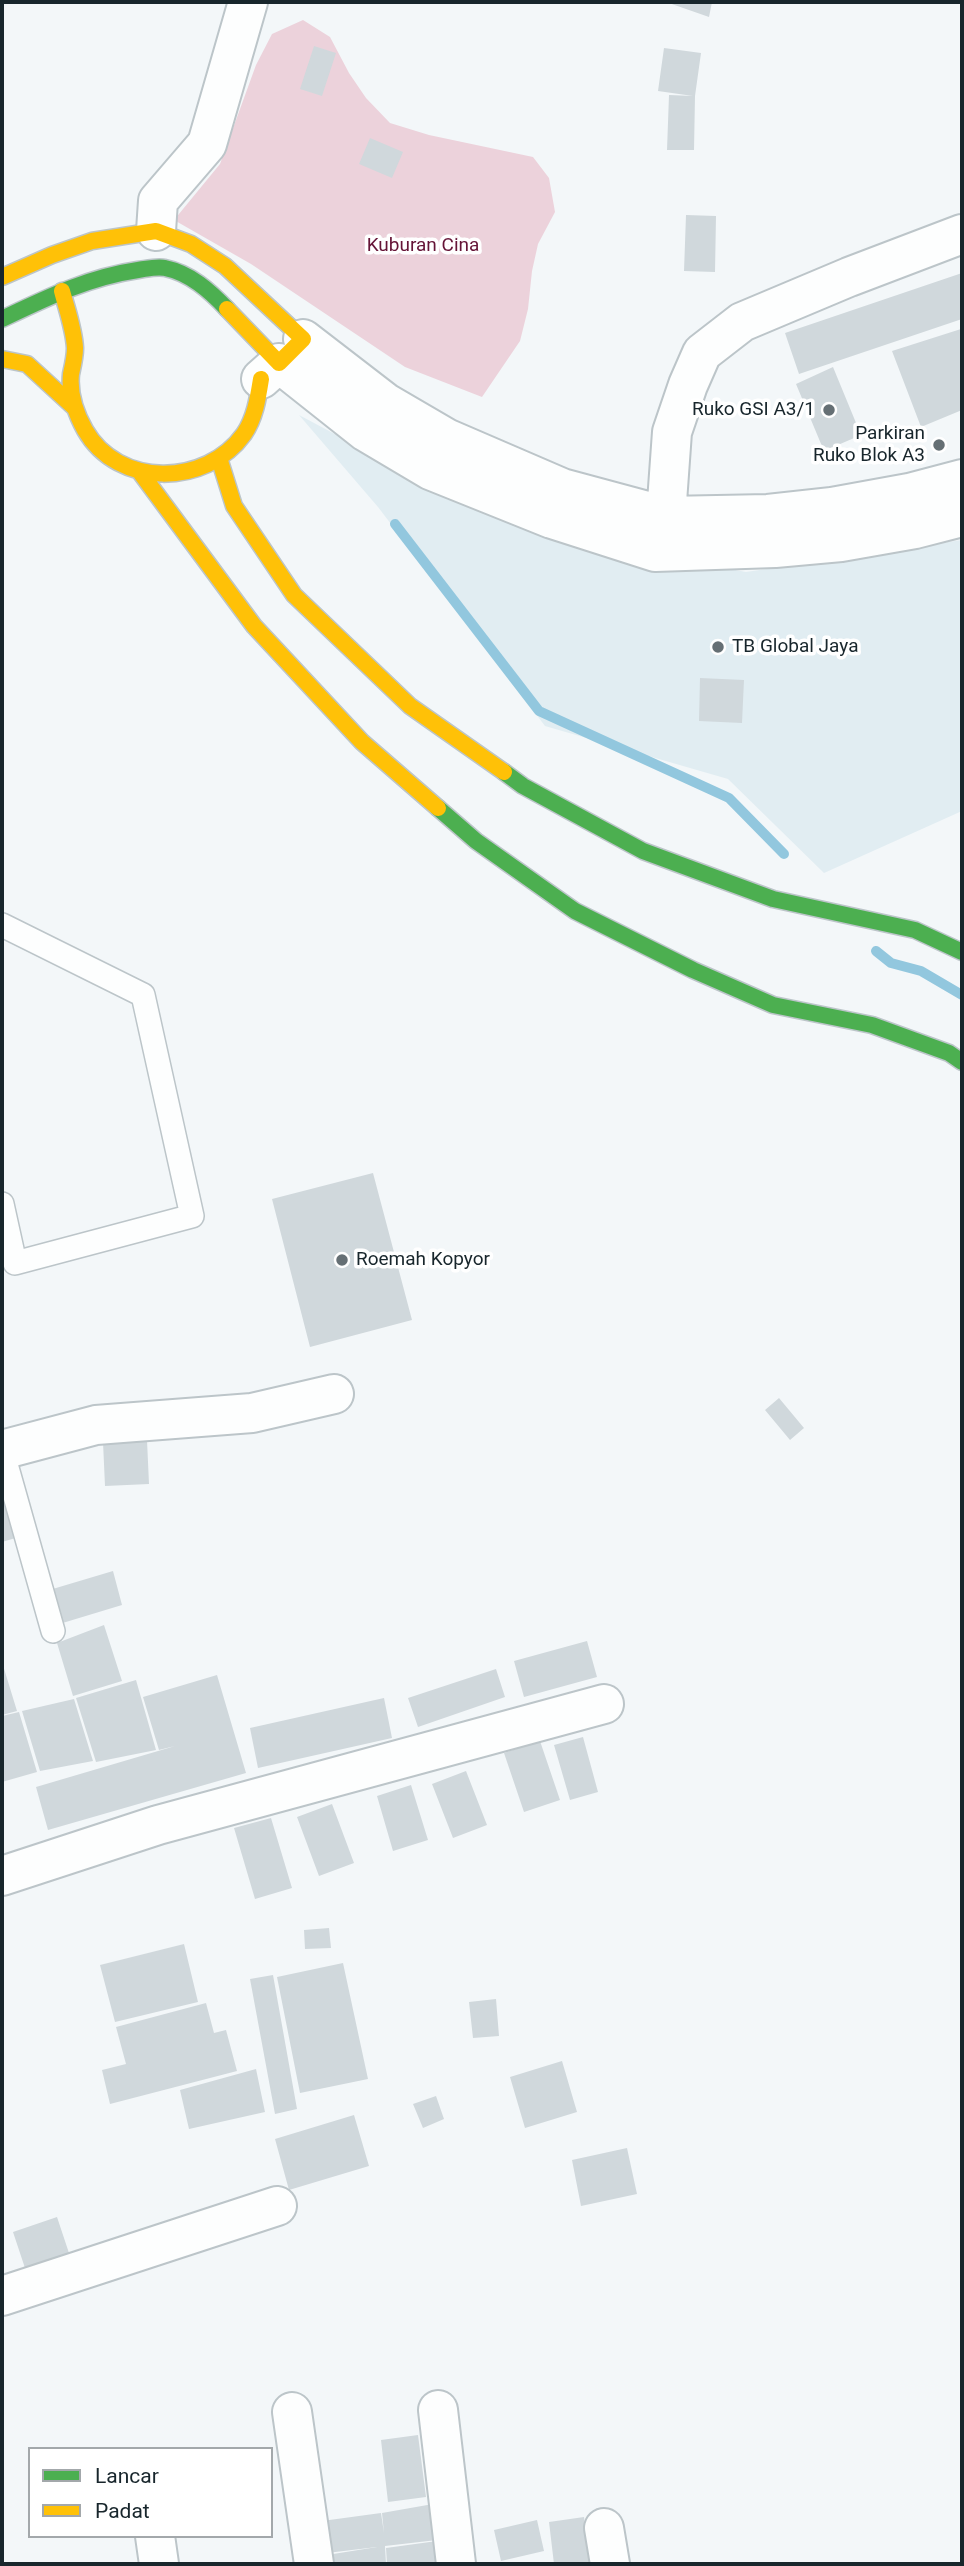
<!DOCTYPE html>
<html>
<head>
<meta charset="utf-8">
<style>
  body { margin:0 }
  #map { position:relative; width:964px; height:2566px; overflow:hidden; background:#f3f7f9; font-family:Roboto,sans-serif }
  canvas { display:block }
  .frame { position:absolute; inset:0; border:4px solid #18262c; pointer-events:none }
  .legend { position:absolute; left:28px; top:2447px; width:245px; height:91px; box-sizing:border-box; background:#fff; border:2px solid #a3a8ab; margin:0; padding:9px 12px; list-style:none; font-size:21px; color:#18262c }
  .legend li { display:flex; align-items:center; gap:14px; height:35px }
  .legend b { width:35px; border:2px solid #a3a8ab }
</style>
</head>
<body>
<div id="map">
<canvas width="964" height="2566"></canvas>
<div class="frame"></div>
<ul class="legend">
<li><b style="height:9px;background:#4caf50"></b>Lancar</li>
<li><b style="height:9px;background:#ffc107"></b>Padat</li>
</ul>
</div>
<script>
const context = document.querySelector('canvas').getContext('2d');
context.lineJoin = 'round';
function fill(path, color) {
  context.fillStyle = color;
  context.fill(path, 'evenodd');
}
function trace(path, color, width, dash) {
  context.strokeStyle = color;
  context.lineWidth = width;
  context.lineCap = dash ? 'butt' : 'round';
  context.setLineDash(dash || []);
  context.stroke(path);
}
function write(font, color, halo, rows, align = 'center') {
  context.font = font + ' Roboto,sans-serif';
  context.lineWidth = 7;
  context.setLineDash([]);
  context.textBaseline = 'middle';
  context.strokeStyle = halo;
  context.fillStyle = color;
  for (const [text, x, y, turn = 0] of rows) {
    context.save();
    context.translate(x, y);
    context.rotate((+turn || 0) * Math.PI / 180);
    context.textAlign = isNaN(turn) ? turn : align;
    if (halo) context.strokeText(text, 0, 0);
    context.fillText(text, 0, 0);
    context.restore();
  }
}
fill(new Path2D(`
  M299,415L427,483L591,543L746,572L962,540V811L824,873L728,779L545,726L378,507Z`), '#e1edf2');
fill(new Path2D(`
  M303,20L330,37L349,73L366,98L390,123L429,135L533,157L549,178L555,212L538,244L532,271L528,309L520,341L482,397L405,367L251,264L174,220L220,164L256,65L272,34Z`), '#ecd2db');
trace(new Path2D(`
  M395,524L539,711L729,798L784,854
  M876,951L891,963L921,971L962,995`), '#92c7de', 10);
fill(new Path2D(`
  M666,2H712L709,17Z
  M314,46L336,53L322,96L300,89Z
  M664,48L701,53L695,96L694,150H667L669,95L693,96L658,91Z
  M370,138L403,152L392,178L359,164Z
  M686,215L716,216L715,272L684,271Z
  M962,273V319L799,374L785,333Z
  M961,329L962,410L921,427L892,351Z
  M833,367L861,435L824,451L796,384Z
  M700,678L744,680L742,723L699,721Z
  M373,1173L412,1320L310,1347L272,1199Z
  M779,1398L804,1428L790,1440L765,1410Z
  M147,1440L149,1484L105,1486L103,1442Z
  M2,1491L19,1537L2,1542Z
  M113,1571L122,1605L56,1625L46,1591Z
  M104,1625L122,1681L73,1696L57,1643Z
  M587,1641L597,1677L524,1697L514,1661Z
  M2,1662L17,1711L2,1715Z
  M496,1669L505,1697L418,1727L408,1698Z
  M217,1675L246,1773L48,1830L36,1787L175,1746L159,1750L143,1697Z
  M136,1680L156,1750L96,1762L76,1698Z
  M384,1698L392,1738L258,1768L250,1728Z
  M74,1699L93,1761L40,1771L22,1711Z
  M19,1712L37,1772L2,1782V1716Z
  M583,1737L598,1792L570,1800L554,1745Z
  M540,1741L560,1800L524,1812L504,1753Z
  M466,1771L487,1825L453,1838L432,1784Z
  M411,1785L428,1840L393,1851L377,1796Z
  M332,1804L354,1863L319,1876L297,1817Z
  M271,1818L292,1888L255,1899L234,1828Z
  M329,1928L331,1948L305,1949L304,1930Z
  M184,1944L198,2002L115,2022L100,1965Z
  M343,1963L368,2079L300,2093L277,1977Z
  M273,1975L297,2109L275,2114L250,1979Z
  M496,1999L499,2036L473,2038L469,2002Z
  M206,2003L214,2033L226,2030L237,2071L110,2104L102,2070L126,2064L116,2027Z
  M562,2061L577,2112L525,2128L510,2077Z
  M256,2069L265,2112L189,2129L180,2090Z
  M436,2096L444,2119L423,2128L413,2104Z
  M354,2115L369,2166L289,2190L275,2139Z
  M627,2148L637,2194L581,2206L572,2160Z
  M57,2217L69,2253L25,2268L13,2232Z
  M418,2435L426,2497L388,2502L381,2440Z
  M433,2504L437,2540L385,2546L386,2564H328L327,2555L377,2547L327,2553L322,2521L381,2513L384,2533L382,2513Z
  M584,2517L590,2564H554L549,2522Z
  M537,2520L544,2551L501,2561L494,2530Z
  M437,2541L439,2564H387L386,2548Z`), '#d0d8dc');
const lane = new Path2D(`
  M2,925L143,995L192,1216L15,1263L2,1204
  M2,1450L53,1631`);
const street = new Path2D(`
  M156,231L158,201L207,144L248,2
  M303,339L386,403L446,438L562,488L666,516L768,514L832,507L909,493L962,479
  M261,379L279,363L366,432L430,470L552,519L655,552L775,548L841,542L915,529L962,517
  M659,540L666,516L672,432L688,385L702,353L742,322L849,277L962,234
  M2,1450L96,1425L252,1413L334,1394
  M2,1876L158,1825L604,1704
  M2,2296L277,2206
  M438,2410L456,2564
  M292,2412L314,2564
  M604,2528L610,2564
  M155,2536L159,2564`);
const fast = new Path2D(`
  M2,319C46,298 89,277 138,270C146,269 157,266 165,268C190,273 210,291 227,309
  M504,772L523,786L643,851L773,899L915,930L962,952
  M438,808L476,841L575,911L693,970L773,1005L872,1025L949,1053L962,1062`);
const slow = new Path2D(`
  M2,277L52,255L92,241L156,231L191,244L225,266L303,339L279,363L227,309
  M62,291C67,310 74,329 75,348C75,357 73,365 71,374C69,393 76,414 85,430C118,488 206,487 244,434C255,418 258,398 261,379
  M2,359L27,364L75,408
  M219,458L234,506L294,595L410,706L504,772
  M140,472L254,626L362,742L438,808`);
trace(lane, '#bcc5c9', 26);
trace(street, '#bcc5c9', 42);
trace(fast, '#bcc5c9', 19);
trace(slow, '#bcc5c9', 19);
trace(lane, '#fdfefe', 23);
trace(street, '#fdfefe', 38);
trace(fast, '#4caf50', 16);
trace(slow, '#ffc107', 16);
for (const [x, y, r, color] of [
  [829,410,7,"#656f74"],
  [939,445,7,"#656f74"],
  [718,647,7,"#656f74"],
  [342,1260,7,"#656f74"]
]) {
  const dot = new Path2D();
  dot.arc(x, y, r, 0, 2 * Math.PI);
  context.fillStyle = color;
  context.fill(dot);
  trace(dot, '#fff', 2.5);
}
write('19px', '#651437', '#fff', [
  ["Kuburan Cina",423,246]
]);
write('19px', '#18262c', '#fff', [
  ["Ruko GSI A3/1",815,410],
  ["Parkiran",925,434],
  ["Ruko Blok A3",925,456],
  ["TB Global Jaya",732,647,"left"],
  ["Roemah Kopyor",356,1260,"left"]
], 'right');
</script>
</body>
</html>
